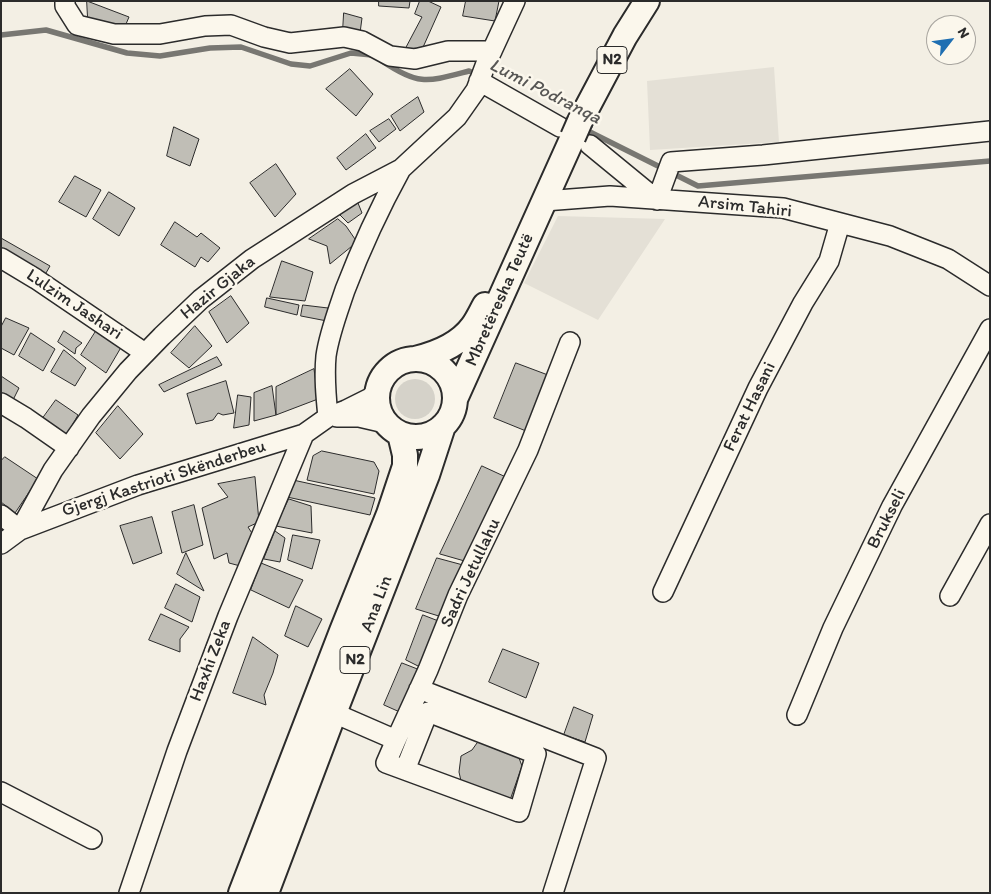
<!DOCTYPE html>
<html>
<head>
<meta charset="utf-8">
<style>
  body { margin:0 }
  #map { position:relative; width:991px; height:894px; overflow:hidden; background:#f3efe4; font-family:Itim,sans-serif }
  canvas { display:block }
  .frame { position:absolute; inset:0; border:2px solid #2b2b2b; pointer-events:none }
  .north { position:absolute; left:926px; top:15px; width:50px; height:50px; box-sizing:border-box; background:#fbf7ec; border:1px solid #a8a59f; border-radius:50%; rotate:60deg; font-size:14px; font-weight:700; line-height:20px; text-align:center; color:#2b2b2b }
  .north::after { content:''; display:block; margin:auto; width:18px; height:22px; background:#1f6fb2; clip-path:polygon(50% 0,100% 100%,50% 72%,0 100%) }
</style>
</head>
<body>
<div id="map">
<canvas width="991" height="894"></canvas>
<div class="frame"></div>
<div class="north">N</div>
</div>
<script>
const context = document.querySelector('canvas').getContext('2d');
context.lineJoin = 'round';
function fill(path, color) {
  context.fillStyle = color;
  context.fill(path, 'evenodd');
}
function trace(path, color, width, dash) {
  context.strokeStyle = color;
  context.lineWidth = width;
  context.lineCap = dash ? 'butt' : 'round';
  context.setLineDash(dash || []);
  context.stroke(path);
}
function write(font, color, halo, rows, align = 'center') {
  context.font = font + ' Itim,sans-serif';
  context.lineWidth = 5;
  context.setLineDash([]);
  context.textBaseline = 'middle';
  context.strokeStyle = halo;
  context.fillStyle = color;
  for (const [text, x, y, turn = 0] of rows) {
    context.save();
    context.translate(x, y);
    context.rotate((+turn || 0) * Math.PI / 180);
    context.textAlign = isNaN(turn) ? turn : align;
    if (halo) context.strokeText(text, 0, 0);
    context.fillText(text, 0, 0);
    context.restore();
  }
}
fill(new Path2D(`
  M774,67L779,142L650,150L647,81Z
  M558,216L665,219L598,320L524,283Z`), '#e4e0d6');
fill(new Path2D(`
  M395 399a20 20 0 1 1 40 0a20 20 0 1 1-40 0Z`), '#d5d2c9');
trace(new Path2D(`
  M1,35L46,30L127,53L160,56L210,48L241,47L291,64L310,66L351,53L372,55
  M382,61C419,86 427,82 469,71L478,75
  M582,128L698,186L990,161`), '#787772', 5.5);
const building = new Path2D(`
  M87,1L129,17L123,31L88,19Z
  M379,1H410L409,8L379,6Z
  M420,1H428L441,7L420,54L404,51L422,17L415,14Z
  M466,1H499L495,21L463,16Z
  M344,13L362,18L360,33L343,31Z
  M350,69L373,94L356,116L326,89Z
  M418,97L424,112L400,131L391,116Z
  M389,119L396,129L379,142L370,131Z
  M174,127L199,139L190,166L167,156Z
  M366,134L376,148L346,170L337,158Z
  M276,164L296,194L275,217L250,183Z
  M75,176L101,190L86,217L59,202Z
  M109,192L135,208L119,236L93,219Z
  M358,203L362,213L348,223L339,214Z
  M338,219L346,226L357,242L330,264L327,246L309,239Z
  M175,222L197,237L201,233L220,248L208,262L201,257L195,267L161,245Z
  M1,238L50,266L42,280L1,255Z
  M282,261L313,272L305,301L270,297Z
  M231,296L249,323L227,343L209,312Z
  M267,298L299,305L297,315L265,307Z
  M303,305L328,308L327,321L301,316Z
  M6,318L29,328L14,355L1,348V327Z
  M195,326L212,346L189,368L171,353Z
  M98,328L123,344L106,373L81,355Z
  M64,331L82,343L76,348L75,354L58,342Z
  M31,333L55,349L43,371L19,356Z
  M64,350L86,368L75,386L51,372Z
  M217,357L222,365L164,392L159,385Z
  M516,363L548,375L526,431L494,418Z
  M314,369L318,399L276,415V387Z
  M1,376L19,388L12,402L1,394Z
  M226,381L234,413L223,415L218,413L213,420L196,424L187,394Z
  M272,386L276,415L254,421V393Z
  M238,395L251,397L249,425L234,428Z
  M56,400L78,415L66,436L43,418Z
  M118,406L143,434L120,459L96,433Z
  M322,451L374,462L379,471L374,494L307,480L313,456Z
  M5,457L38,479L15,513L1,502V461Z
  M482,466L508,478L468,562L440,554Z
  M255,477L259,522L248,527L255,538L244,567L229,563L227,553L214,559L202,508L228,497L218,484Z
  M293,480L375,498L370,515L287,497Z
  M289,499L311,506L312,533L276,526Z
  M194,505L203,545L182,553L172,512Z
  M152,517L162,553L133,564L120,526Z
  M275,531L285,538L280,562L264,559Z
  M293,535L320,540L312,569L288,560Z
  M186,553L204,591L177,574Z
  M437,558L463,565L442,617L416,609Z
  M261,563L303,580L289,608L251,590Z
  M176,584L200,597L192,622L165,608Z
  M296,606L322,619L308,647L285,636Z
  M161,614L189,627L180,639V652L149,640Z
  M423,615L441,622L422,668L406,660Z
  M253,637L278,655L273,673L264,695L266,705L233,693Z
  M503,649L539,663L526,698L489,682Z
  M402,663L420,670L402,713L384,705Z
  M574,707L593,715L585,742L564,735Z
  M490,740L509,745L519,758L522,766L509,803L492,809L466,803L459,772L461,756L472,750L477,743Z`);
fill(building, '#c0beb6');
trace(building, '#2b2b2b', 1);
const minor = new Path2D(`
  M65,1V6L77,25L114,34H160L205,26L231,25L264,37L290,43L344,37L362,41L390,56L415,59L448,51H492
  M479,81L560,127
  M590,145L657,200L671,162L763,155L990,131
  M544,201L610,196L783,208L890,236L948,259L990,286
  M1,258L36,279L145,353
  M1,403L26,418L69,448
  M328,417C326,397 324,377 326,356C329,334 338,311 345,290C361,248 379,209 401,169
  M337,417H359L385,423
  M1,515L20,530L53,470L91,416L128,371L162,336L201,299L252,259L353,194L401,169L457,117L476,90L485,66L515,1
  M1,544L20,530L138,485L304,434L328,417L346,410L370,398L377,392
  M663,592L758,388L803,303L829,261L840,223
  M950,596L990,524
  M419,689L596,758L553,893
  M334,713L396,740L428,670L458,595L528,450L570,342
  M797,715L833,628L892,506L990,329
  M396,740L386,763L405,770L428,712L536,754L519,812L405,770
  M1,792L92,839
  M129,893L177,751L228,616L304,434`);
const major = new Path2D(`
  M580,121L625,36L647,1
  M415,359C436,354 460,344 473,326C478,319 481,312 485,305
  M377 398a39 39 0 1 1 78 0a39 39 0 1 1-78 0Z
  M455,399L573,137
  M241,893L342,631L389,514L405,466V455L400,434
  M266,893L334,713L427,475L443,426`);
trace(minor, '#2b2b2b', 22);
trace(major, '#2b2b2b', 28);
trace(minor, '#fbf7ec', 19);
trace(major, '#fbf7ec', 24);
const majorBridge = new Path2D(`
  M573,137L580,121`);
trace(majorBridge, '#2b2b2b', 28, []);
trace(majorBridge, '#fbf7ec', 24);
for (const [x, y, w] of [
  [612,60,30],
  [355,660,30]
]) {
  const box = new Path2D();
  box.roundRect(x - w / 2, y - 13.5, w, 27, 4);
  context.fillStyle = '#fbf7ec';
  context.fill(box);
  trace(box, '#2b2b2b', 1);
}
write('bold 16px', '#2b2b2b', null, [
  ["N2",612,60],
  ["N2",355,660]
]);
write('18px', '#2b2b2b', '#fbf7ec', [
  ["Arsim Tahiri",745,207,6],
  ["Hazir Gjaka",218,288,-39],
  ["Mbretëresha Teutë",500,300,-66],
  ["Lulzim Jashari",74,305,34],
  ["Ferat Hasani",750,407,-64],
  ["Gjergj Kastrioti Skënderbeu",164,479,-18],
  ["Brukseli",887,519,-63],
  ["Sadri Jetullahu",471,573,-65],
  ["Ana Lin",377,604,-69],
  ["Haxhi Zeka",211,661,-69]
]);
write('italic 19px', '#585755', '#fbf7ec', [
  ["Lumi Podranqa",545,92,27]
]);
</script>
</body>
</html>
